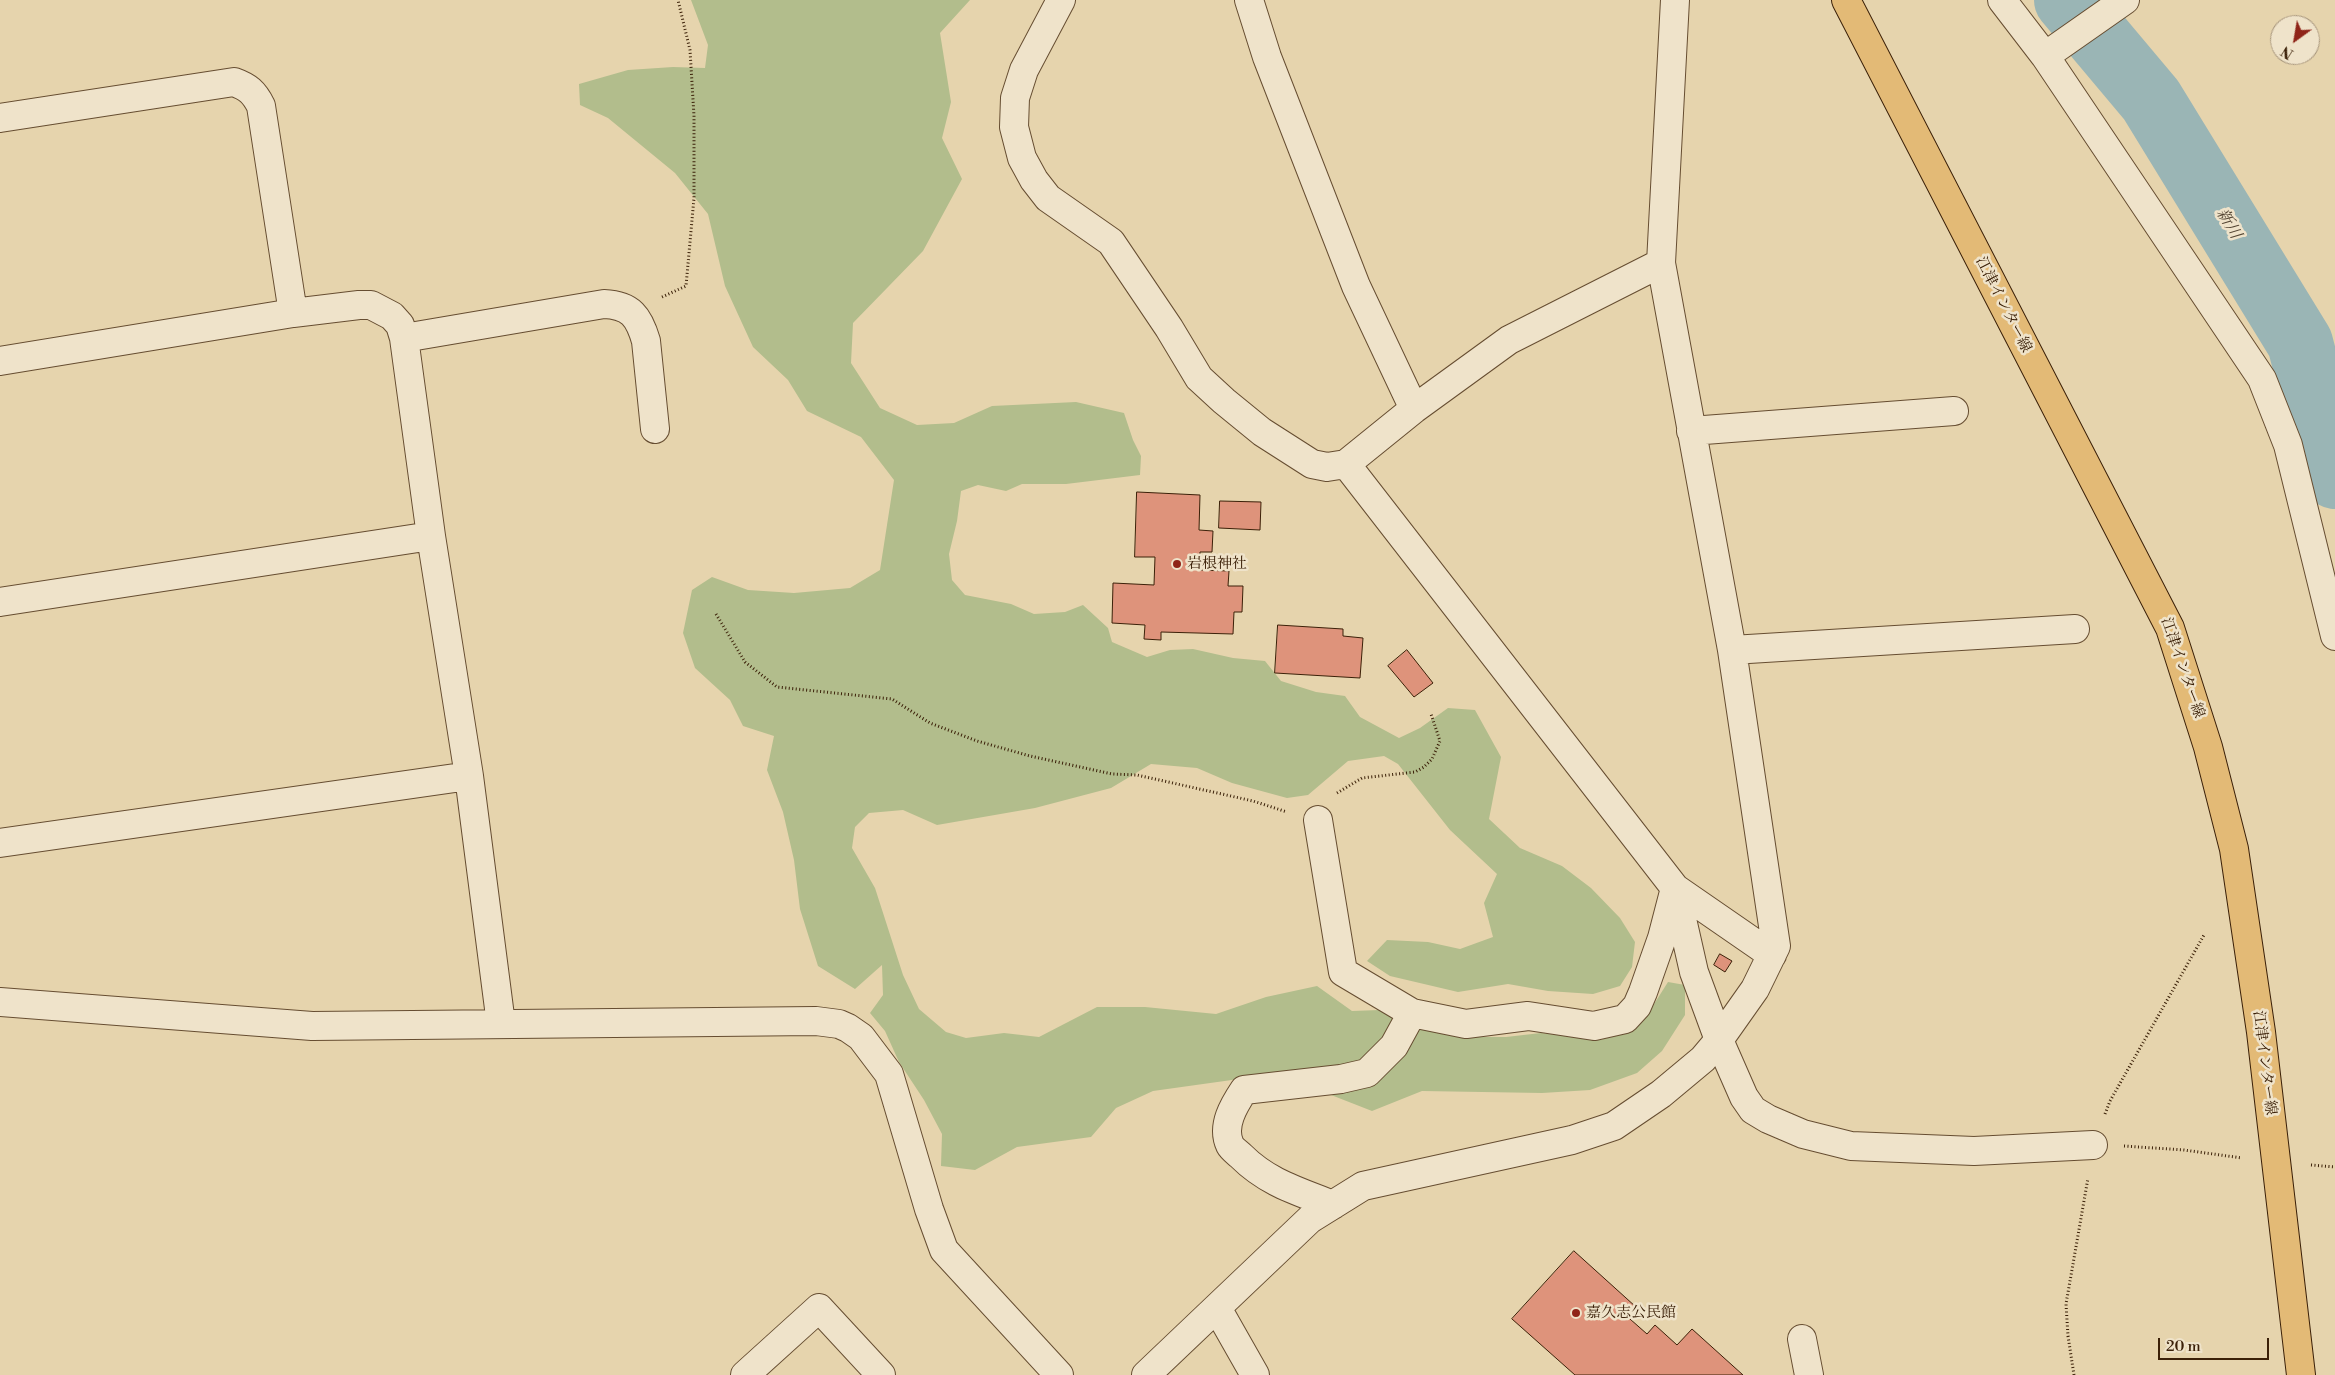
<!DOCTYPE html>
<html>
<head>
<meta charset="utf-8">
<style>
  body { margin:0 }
  #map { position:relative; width:2335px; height:1375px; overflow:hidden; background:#e6d4ad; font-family:"Libre Bodoni",serif }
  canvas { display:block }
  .north { position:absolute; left:2270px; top:15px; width:50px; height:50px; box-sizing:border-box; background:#efe3ca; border:1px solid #a7957c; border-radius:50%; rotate:212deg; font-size:14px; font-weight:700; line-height:20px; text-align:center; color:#3b2008 }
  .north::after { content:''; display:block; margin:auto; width:18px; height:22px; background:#8f2418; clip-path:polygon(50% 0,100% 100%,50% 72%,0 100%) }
  .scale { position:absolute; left:2158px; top:1338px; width:111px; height:22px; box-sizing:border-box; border:2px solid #3b2008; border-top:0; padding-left:6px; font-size:15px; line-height:18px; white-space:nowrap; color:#3b2008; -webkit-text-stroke:4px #efe3ca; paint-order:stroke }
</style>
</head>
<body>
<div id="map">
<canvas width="2335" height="1375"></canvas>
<div class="north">N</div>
<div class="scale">20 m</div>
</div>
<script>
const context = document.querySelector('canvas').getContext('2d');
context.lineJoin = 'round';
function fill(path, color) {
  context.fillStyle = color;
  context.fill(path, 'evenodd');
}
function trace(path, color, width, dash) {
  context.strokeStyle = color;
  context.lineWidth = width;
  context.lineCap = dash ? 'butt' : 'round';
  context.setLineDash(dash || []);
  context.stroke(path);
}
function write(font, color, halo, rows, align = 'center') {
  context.font = font + ' "Libre Bodoni","Noto Serif JP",serif';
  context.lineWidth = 5;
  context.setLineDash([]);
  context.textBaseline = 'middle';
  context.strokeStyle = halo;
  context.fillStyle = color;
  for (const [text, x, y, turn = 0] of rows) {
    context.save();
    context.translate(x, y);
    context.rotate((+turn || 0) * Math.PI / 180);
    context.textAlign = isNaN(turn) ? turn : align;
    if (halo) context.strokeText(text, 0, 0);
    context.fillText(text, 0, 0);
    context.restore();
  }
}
fill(new Path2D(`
  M691,0H970L940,33L951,102L942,138L962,179L923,251L853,323L851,363L880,408L917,425L954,423L992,406L1076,402L1124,413L1133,440L1141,456L1140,475L1066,484H1022L1006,491L978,485L961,491L957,521L949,554L952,580L965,595L1011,604L1034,614L1065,612L1083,605L1108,628L1112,642L1147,657L1170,650L1193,649L1233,658L1265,661L1281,681L1316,692L1345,696L1360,717L1399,738L1420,728L1448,708L1475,710L1501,757L1489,819L1520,848L1562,866L1591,888L1620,918L1635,942L1632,967L1620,986L1593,994L1548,991L1508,984L1458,992L1390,976L1367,961L1387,940L1428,942L1460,949L1493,937L1484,903L1497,874L1450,830L1398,764L1384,756L1348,761L1308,795L1287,798L1232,783L1197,768L1151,764L1111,788L1035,808L989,816L937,825L903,810L869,813L855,827L852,848L875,888L903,975L919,1009L946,1032L966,1038L1004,1033L1039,1037L1097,1007H1145L1216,1014L1266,997L1317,986L1352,1011L1380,1010L1464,1037H1506L1541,1033L1599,1040L1628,1033L1649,1012L1668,982L1685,985V1015L1662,1051L1637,1073L1590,1090L1542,1093L1422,1091L1372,1111L1326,1093L1246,1078L1153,1091L1116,1108L1091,1137L1017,1147L975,1170L941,1166L942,1134L924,1100L899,1062L885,1031L870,1013L883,995L882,965L855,989L818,966L800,909L794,860L783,812L767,770L774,736L743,726L730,700L695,668L683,633L692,590L712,577L748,590L794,593L850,588L880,570L894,480L861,437L807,411L788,380L753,347L725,286L708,214L675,173L608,118L580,105L579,84L628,70L673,67L705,68L708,45Z`), '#b2bd8c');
trace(new Path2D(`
  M2067,0L2151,100L2300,343L2335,476`), '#9ab5b5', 66);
const building = new Path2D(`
  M1137,492L1200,495L1199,530L1213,531L1212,552H1200L1199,570L1229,571L1228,586H1243L1242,612H1234L1233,634L1161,632V640L1144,639L1145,625L1112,623L1113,583L1154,585L1155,557H1135Z
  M1220,501L1261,502L1260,530L1219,528Z
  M1278,625L1343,629V636L1363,638L1360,678L1275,673Z
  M1407,650L1433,683L1414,697L1388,666Z
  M1720,954L1732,961L1725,972L1714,965Z
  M1574,1251L1636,1307L1630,1319L1647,1334L1655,1325L1677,1345L1692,1329L1743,1375H1575L1512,1319Z`);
fill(building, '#de937b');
trace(building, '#3b2008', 1);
const minor = new Path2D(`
  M1061,0L1024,70L1015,98L1014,127L1022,158L1034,180L1048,198L1111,242L1169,328L1199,378L1224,401L1262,432L1312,464L1327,467L1346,464
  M1249,0L1267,57L1356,286L1414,409
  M2002,0L2045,56L2262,379L2288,445L2335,636
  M2045,56L2125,0
  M0,118L234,82C248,87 254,92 261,106L293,313
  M1661,263L1509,340L1414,409L1346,464L1675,888L1694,972L1719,1040L1744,1097L1753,1110L1768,1119L1803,1134L1851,1146L1974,1151L2093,1145
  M404,338L604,304C631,305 639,317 646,341L655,429
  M0,361L293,313L359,305H371L392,316L400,325L404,338L431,536L469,776L501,1024
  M1691,431L1954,411
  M0,602L431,536
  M1732,650L2075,629
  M1318,820L1343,972L1412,1013L1466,1024L1528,1016L1594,1026L1625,1019L1637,1006L1643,992L1662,938L1675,888L1772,955
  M0,843L469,776
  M0,1002L312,1026L816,1021L839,1024L848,1028L861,1037L889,1074L929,1209L944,1250L1059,1375
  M1333,1205C1298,1191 1268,1183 1241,1156C1238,1153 1232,1149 1230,1145C1221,1126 1234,1105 1244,1090L1341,1079L1367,1073L1394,1046L1412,1013
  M1217,1308L1255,1375
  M1802,1339L1809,1375
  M745,1375L819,1308L881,1375
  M1146,1375L1310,1219L1363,1186L1572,1140L1614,1126L1661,1094L1703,1059L1719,1040L1755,989L1776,946L1732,650L1661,263L1675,0`);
const major = new Path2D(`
  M1846,0L2170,628L2208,747L2234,849L2261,1032L2301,1375`);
trace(minor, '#664d31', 30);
trace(major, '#3b2008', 30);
trace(new Path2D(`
  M662,297L686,286L694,198V116L690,50L678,0
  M716,614L745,662L777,687L892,699L930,723L977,741L1030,756L1112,774L1137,775L1253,801L1287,812
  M1337,793L1362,778L1415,772L1424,767L1432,759L1440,741L1431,714
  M2105,1114L2110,1101L2204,935
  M2124,1146L2184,1150L2242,1158
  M2311,1165L2335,1167
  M2074,1375L2068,1336L2066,1304L2088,1178`), '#3b2008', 3, [1, 2.5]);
trace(minor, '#efe3ca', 28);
trace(major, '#e3ba76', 28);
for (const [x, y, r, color] of [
  [1177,564,5,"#8f2418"],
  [1576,1313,5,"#8f2418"]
]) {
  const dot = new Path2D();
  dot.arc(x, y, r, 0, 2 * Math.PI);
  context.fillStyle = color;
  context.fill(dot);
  trace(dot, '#efe3ca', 2);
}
write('15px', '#3b2008', '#efe3ca', [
  ["江津インター線",2003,305,63],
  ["江津インター線",2182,668,71],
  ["江津インター線",2264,1063,83]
]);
write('15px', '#3b2008', '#efe3ca', [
  ["岩根神社",1187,564],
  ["嘉久志公民館",1586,1313]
], 'left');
write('italic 16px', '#534533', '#efe3ca', [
  ["新川",2228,224,59]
]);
</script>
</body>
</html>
